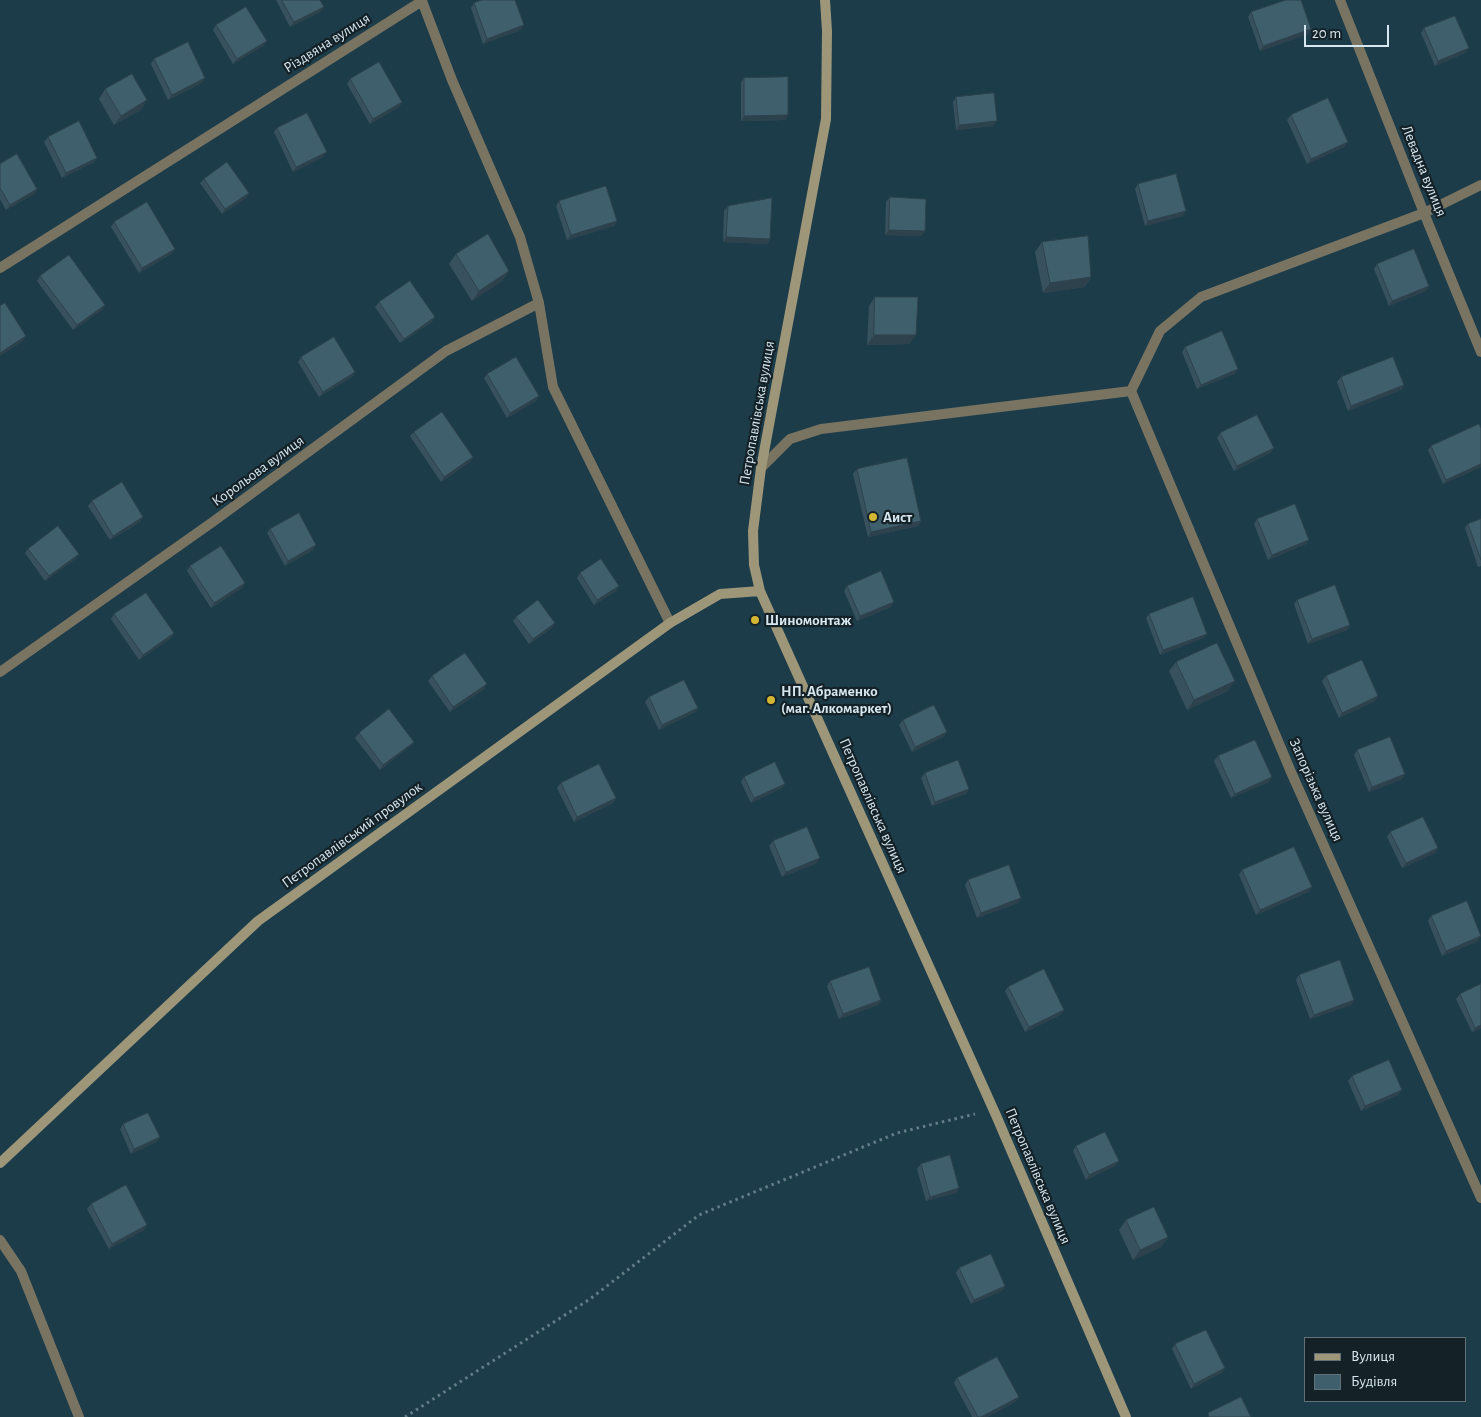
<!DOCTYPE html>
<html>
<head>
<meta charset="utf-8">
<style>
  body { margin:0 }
  #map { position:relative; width:1481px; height:1417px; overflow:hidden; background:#1d3c49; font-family:"Alegreya Sans",sans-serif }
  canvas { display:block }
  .legend { position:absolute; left:1304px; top:1337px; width:162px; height:65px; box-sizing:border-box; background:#142127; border:1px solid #627077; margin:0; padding:6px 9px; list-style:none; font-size:15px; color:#d6e7ef }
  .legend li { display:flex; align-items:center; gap:10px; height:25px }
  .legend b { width:25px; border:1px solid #627077 }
  .scale { position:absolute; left:1304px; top:25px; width:85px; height:22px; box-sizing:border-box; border:2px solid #d6e7ef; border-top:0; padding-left:6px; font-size:15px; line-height:18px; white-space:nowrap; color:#d6e7ef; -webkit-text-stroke:4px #142127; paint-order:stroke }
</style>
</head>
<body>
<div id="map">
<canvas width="1481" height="1417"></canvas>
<ul class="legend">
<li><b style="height:6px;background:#9d9679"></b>Вулиця</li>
<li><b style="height:14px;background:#405f6d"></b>Будівля</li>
</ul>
<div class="scale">20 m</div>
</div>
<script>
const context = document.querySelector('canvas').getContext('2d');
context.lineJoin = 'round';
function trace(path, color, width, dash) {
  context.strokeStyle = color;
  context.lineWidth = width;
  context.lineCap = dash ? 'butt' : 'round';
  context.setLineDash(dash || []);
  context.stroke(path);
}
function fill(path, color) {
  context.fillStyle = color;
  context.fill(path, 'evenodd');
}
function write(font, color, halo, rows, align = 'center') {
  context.font = font + ' "Alegreya Sans",sans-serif';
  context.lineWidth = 4.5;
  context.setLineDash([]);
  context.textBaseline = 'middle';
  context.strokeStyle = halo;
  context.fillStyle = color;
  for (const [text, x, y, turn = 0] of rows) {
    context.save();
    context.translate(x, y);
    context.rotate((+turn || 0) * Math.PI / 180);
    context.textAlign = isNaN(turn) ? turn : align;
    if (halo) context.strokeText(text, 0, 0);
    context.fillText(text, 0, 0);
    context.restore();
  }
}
trace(new Path2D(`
  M405,1417L590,1299L699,1215L897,1133L975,1114`), '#637d88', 3, [2.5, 4]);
trace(new Path2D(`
  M0,1240L21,1271L79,1417`), '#797462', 10);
trace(new Path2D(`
  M1340,0L1424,213L1481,352
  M0,268L422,1L452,80L520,237L539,303L553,387L670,623
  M1131,391L1291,772L1481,1198
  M1131,391L1160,331L1201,297L1424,213L1481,185
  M761,468L790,439L821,429L1131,391
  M0,672L214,521L446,351L539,303`), '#797462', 10);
trace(new Path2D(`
  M825,0L827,31L826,119L761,468L753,531L754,565L760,591L995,1113L1126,1417
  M0,1163L258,921L670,623L720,594L760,591`), '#9d9679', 10);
fill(new Path2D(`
  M276,0H320L324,7L320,12L290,27Z
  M474,3L521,30L483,44L471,8Z
  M1251,12L1311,29L1308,34L1260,51L1248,17Z
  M216,25L267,41L263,46L233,64L213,30Z
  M1424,28L1465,53L1435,66L1421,33Z
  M154,59L202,83L168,100L151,64Z
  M744,78L788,115L785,120L741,121V82Z
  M350,79L402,102L399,107L370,124L347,84Z
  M105,89L141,110L114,125L99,99Z
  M956,97L993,126L956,130L953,102Z
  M1291,115L1344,147L1307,164L1287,120Z
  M277,128L323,157L293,172L274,132Z
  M48,137L97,158L94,162L62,178L44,142Z
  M0,164L37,189L34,194L6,210L0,199Z
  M204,179L249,193L246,198L222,214L200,183Z
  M1138,184L1183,216L1145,226L1135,189Z
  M890,197L925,231L921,236L885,235L886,202Z
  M559,201L617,221L614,226L567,240L556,206Z
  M728,206L770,239L767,244L723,242L724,211Z
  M114,222L175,249L171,254L139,273L111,227Z
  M1042,242L1091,277L1085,287L1043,293L1035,252Z
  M456,254L509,271L502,281L472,301L449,264Z
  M1377,264L1429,286L1426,291L1389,306L1374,269Z
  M40,276L102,310L73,330L37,281Z
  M875,297L916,335L909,344L867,345L869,306Z
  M379,302L432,322L400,343L375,307Z
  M1185,347L1238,369L1234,374L1197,389L1182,352Z
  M301,357L355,372L352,377L319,397L298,362Z
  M487,374L536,401L507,418L484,378Z
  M1341,377L1404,385L1401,390L1348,411L1337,382Z
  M414,432L470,462L441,482L410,436Z
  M1220,433L1274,448L1270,453L1234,471L1217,438Z
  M1431,446L1481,467L1443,484L1428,450Z
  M857,469L921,521L918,526L868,537L853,474Z
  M92,501L143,517L140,522L110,540L88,506Z
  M1257,519L1306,544L1268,560L1254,524Z
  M1481,519V566L1478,567L1465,528L1468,524Z
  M270,529L313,550L285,566L267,533Z
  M28,549L79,554L75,559L45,581L25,553Z
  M190,566L245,583L242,588L211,608L187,571Z
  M580,573L619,586L616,591L594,605L577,578Z
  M847,586L891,607L857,621L844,591Z
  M1297,600L1350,625L1347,630L1308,644L1294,604Z
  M114,614L174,633L171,638L139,660L111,619Z
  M1149,614L1207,634L1203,638L1160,655L1146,618Z
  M516,617L552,628L529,644L513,621Z
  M1176,662L1228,691L1187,710L1169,671Z
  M432,676L484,689L450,712L428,681Z
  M1326,676L1375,701L1339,718L1322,681Z
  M649,697L698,708L695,712L659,730L645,702Z
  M903,720L947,732L943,737L912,752L899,725Z
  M359,733L414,742L410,746L380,770L355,738Z
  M1357,750L1405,774L1402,779L1369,792L1354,755Z
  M1218,756L1269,782L1231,798L1214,761Z
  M925,773L969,789L966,794L932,806L921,778Z
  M744,777L785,784L782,788L751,803L741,782Z
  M561,783L616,798L613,803L574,822L557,788Z
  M1390,832L1435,853L1402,868L1387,837Z
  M773,841L817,863L782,877L769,846Z
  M1242,870L1312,887L1308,892L1256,915L1239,875Z
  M968,880L1018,903L977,918L965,885Z
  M1431,916L1478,941L1442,956L1428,921Z
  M1299,975L1354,1000L1351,1005L1310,1019L1296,980Z
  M830,981L881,1000L878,1005L839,1019L827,986Z
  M1481,984V1028L1472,1032L1456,999L1460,994Z
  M1008,987L1064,1010L1060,1015L1025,1032L1005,991Z
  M1352,1076L1398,1095L1361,1111L1348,1081Z
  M123,1124L160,1137L156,1142L131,1154L120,1129Z
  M1076,1146L1119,1161L1115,1166L1086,1180L1073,1151Z
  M921,1164L959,1188L956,1193L926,1201L917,1169Z
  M91,1204L144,1230L109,1249L87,1209Z
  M1126,1220L1168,1237L1161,1247L1133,1260L1119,1230Z
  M959,1268L1005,1286L1002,1291L971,1304L956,1273Z
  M1175,1344L1225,1368L1221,1373L1191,1389L1172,1349Z
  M957,1378L1019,1397L1015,1402L987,1417H972L954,1383Z`), '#37525e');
fill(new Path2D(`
  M324,7L320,12L290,27L294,22Z
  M524,25L521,30L483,44L487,39Z
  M1311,29L1308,34L1260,51L1263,46Z
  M267,41L263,46L233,64L237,59Z
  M1469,48L1465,53L1435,66L1438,61Z
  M205,78L202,83L168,100L172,95Z
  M147,100L141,110L114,125L121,116Z
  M402,102L399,107L370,124L373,119Z
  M788,115L785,120L741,121L744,116Z
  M997,121L993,126L956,130L959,125Z
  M1348,142L1344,147L1307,164L1311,159Z
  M327,152L323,157L293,172L296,167Z
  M97,158L94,162L62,178L66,173Z
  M37,189L34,194L6,210L10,205Z
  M249,193L246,198L222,214L225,209Z
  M1186,211L1183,216L1145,226L1148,221Z
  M617,221L614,226L567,240L571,235Z
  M889,230L925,231L921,236L885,235Z
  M726,237L770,239L767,244L723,242Z
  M175,249L171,254L139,273L142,268Z
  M509,271L502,281L472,301L479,291Z
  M1091,277L1085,287L1043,293L1050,283Z
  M1429,286L1426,291L1389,306L1392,301Z
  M105,305L102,310L73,330L77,325Z
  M435,317L432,322L400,343L404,339Z
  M874,335H916L909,344L867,345Z
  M26,336L23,341L0,356V353Z
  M1238,369L1234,374L1197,389L1201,385Z
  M355,372L352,377L319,397L323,392Z
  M1404,385L1401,390L1348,411L1351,406Z
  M539,396L536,401L507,418L510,413Z
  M1274,448L1270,453L1234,471L1237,466Z
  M473,457L470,462L441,482L444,477Z
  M1481,464V467L1443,484L1446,480Z
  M143,517L140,522L110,540L113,536Z
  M921,521L918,526L868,537L871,532Z
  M1309,540L1306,544L1268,560L1272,555Z
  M316,545L313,550L285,566L288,561Z
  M79,554L75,559L45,581L49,576Z
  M245,583L242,588L211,608L214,603Z
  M619,586L616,591L594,605L597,600Z
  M894,602L891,607L857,621L860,616Z
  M555,623L552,628L529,644L533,639Z
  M1350,625L1347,630L1308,644L1312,639Z
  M174,633L171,638L139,660L143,655Z
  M1207,634L1203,638L1160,655L1163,650Z
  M1235,681L1228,691L1187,710L1194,700Z
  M487,684L484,689L450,712L453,707Z
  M1378,696L1375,701L1339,718L1342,713Z
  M698,708L695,712L659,730L662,725Z
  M947,732L943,737L912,752L915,747Z
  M414,742L410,746L380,770L383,765Z
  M1405,774L1402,779L1369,792L1372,787Z
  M1272,777L1269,782L1231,798L1235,794Z
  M785,784L782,788L751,803L754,798Z
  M969,789L966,794L932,806L935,802Z
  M616,798L613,803L574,822L577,817Z
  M1438,848L1435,853L1402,868L1406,863Z
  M820,858L817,863L782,877L786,872Z
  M1312,887L1308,892L1256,915L1260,910Z
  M1021,898L1018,903L977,918L981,913Z
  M1481,936L1478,941L1442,956L1446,951Z
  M881,1000L878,1005L839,1019L843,1014Z
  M1354,1000L1351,1005L1310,1019L1314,1015Z
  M1064,1010L1060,1015L1025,1032L1029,1027Z
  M1481,1025V1028L1472,1032L1475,1028Z
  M1402,1090L1398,1095L1361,1111L1365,1106Z
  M160,1137L156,1142L131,1154L134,1149Z
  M1119,1161L1115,1166L1086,1180L1089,1175Z
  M959,1188L956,1193L926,1201L930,1197Z
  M147,1225L144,1230L109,1249L112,1244Z
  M1168,1237L1161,1247L1133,1260L1140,1250Z
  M1005,1286L1002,1291L971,1304L974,1300Z
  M1225,1368L1221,1373L1191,1389L1194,1384Z
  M1019,1397L1015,1402L987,1417H981Z`), '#2d424c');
const building = new Path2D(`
  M282,0H320L324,7L294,22Z
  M482,0H515L524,25L487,39L474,3Z
  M1286,0H1301L1311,29L1263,46L1251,12Z
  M246,7L267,41L237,59L216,25Z
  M1455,16L1469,48L1438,61L1424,28Z
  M188,42L205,78L172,95L154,59Z
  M379,62L402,102L373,119L350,79Z
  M132,74L147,100L121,116L105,89Z
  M788,77V115L744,116V78Z
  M994,93L997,121L959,125L956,97Z
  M1328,98L1348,142L1311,159L1291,115Z
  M307,113L327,152L296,167L277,128Z
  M79,121L97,158L66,173L48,137Z
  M17,154L37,189L10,205L0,188V164Z
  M227,162L249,193L225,209L204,179Z
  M1176,174L1186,211L1148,221L1138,184Z
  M606,186L617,221L571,235L559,201Z
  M890,197L926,199L925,231L889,230Z
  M772,198L770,239L726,237L728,206Z
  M147,202L175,249L142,268L114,222Z
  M488,234L509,271L479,291L456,254Z
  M1088,236L1091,277L1050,283L1042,242Z
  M1414,249L1429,286L1392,301L1377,264Z
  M69,255L105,305L77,325L40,276Z
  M410,281L435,317L404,339L379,302Z
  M875,297H918L916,335H874Z
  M5,303L26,336L0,353V306Z
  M1222,331L1238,369L1201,385L1185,347Z
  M334,337L355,372L323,392L301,357Z
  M516,357L539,396L510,413L487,374Z
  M1393,357L1404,385L1351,406L1341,377Z
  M442,412L473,457L444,477L414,432Z
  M1257,415L1274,448L1237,466L1220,433Z
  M1479,424L1481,428V464L1446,480L1431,446Z
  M907,458L921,521L871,532L857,469Z
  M122,482L143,517L113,536L92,501Z
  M1295,504L1309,540L1272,555L1257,519Z
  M299,513L316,545L288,561L270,529Z
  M1481,519V560L1468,524Z
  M58,526L79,554L49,576L28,549Z
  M221,546L245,583L214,603L190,566Z
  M601,559L619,586L597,600L580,573Z
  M881,571L894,602L860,616L847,586Z
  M1335,585L1350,625L1312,639L1297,600Z
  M146,593L174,633L143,655L114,614Z
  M1193,597L1207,634L1163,650L1149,614Z
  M538,600L555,623L533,639L516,617Z
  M1217,643L1235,681L1194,700L1176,662Z
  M465,653L487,684L453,707L432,676Z
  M1362,660L1378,696L1342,713L1326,676Z
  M684,680L698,708L662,725L649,697Z
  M934,705L947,732L915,747L903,720Z
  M389,709L414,742L383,765L359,733Z
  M1390,737L1405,774L1372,787L1357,750Z
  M1255,740L1272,777L1235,794L1218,756Z
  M958,760L969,789L935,802L925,773Z
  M775,762L785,784L754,798L744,777Z
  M599,764L616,798L577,817L561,783Z
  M1423,817L1438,848L1406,863L1390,832Z
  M807,827L820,858L786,872L773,841Z
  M1294,847L1312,887L1260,910L1242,870Z
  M1009,865L1021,898L981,913L968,880Z
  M1467,901L1481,936L1446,951L1431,916Z
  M1340,960L1354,1000L1314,1015L1299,975Z
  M869,967L881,1000L843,1014L830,981Z
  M1044,969L1064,1010L1029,1027L1008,987Z
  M1481,984V1025L1475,1028L1460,994Z
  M1389,1060L1402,1090L1365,1106L1352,1076Z
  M148,1113L160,1137L134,1149L123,1124Z
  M1105,1132L1119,1161L1089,1175L1076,1146Z
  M950,1155L959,1188L930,1197L921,1164Z
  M126,1185L147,1225L112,1244L91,1204Z
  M1154,1207L1168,1237L1140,1250L1126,1220Z
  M991,1254L1005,1286L974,1300L959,1268Z
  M1206,1330L1225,1368L1194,1384L1175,1344Z
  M997,1357L1019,1397L981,1417H978L957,1378Z
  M1241,1397L1251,1417H1209L1208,1413Z`);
fill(building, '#405f6d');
trace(building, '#2d424c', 1);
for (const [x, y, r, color] of [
  [873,517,5,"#d4b635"],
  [755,620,5,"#d4b635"],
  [771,700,5,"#d4b635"]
]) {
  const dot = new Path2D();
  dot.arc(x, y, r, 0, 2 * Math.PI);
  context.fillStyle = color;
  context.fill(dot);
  trace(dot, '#142127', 2);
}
write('15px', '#d6e7ef', '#142127', [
  ["Різдвяна вулиця",327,43,-32],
  ["Левадна вулиця",1424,171,68],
  ["Петропавлівська вулиця",757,413,-80],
  ["Корольова вулиця",258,471,-36],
  ["Запорізька вулиця",1316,790,66],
  ["Петропавлівська вулиця",873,806,66],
  ["Петропавлівський провулок",352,835,-36],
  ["Петропавлівська вулиця",1038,1176,67]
]);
write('bold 15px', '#d6e7ef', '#142127', [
  ["Аист",883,517],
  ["Шиномонтаж",765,620],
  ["НП. Абраменко",781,691],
  ["(маг. Алкомаркет)",781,708]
], 'left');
</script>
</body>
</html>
